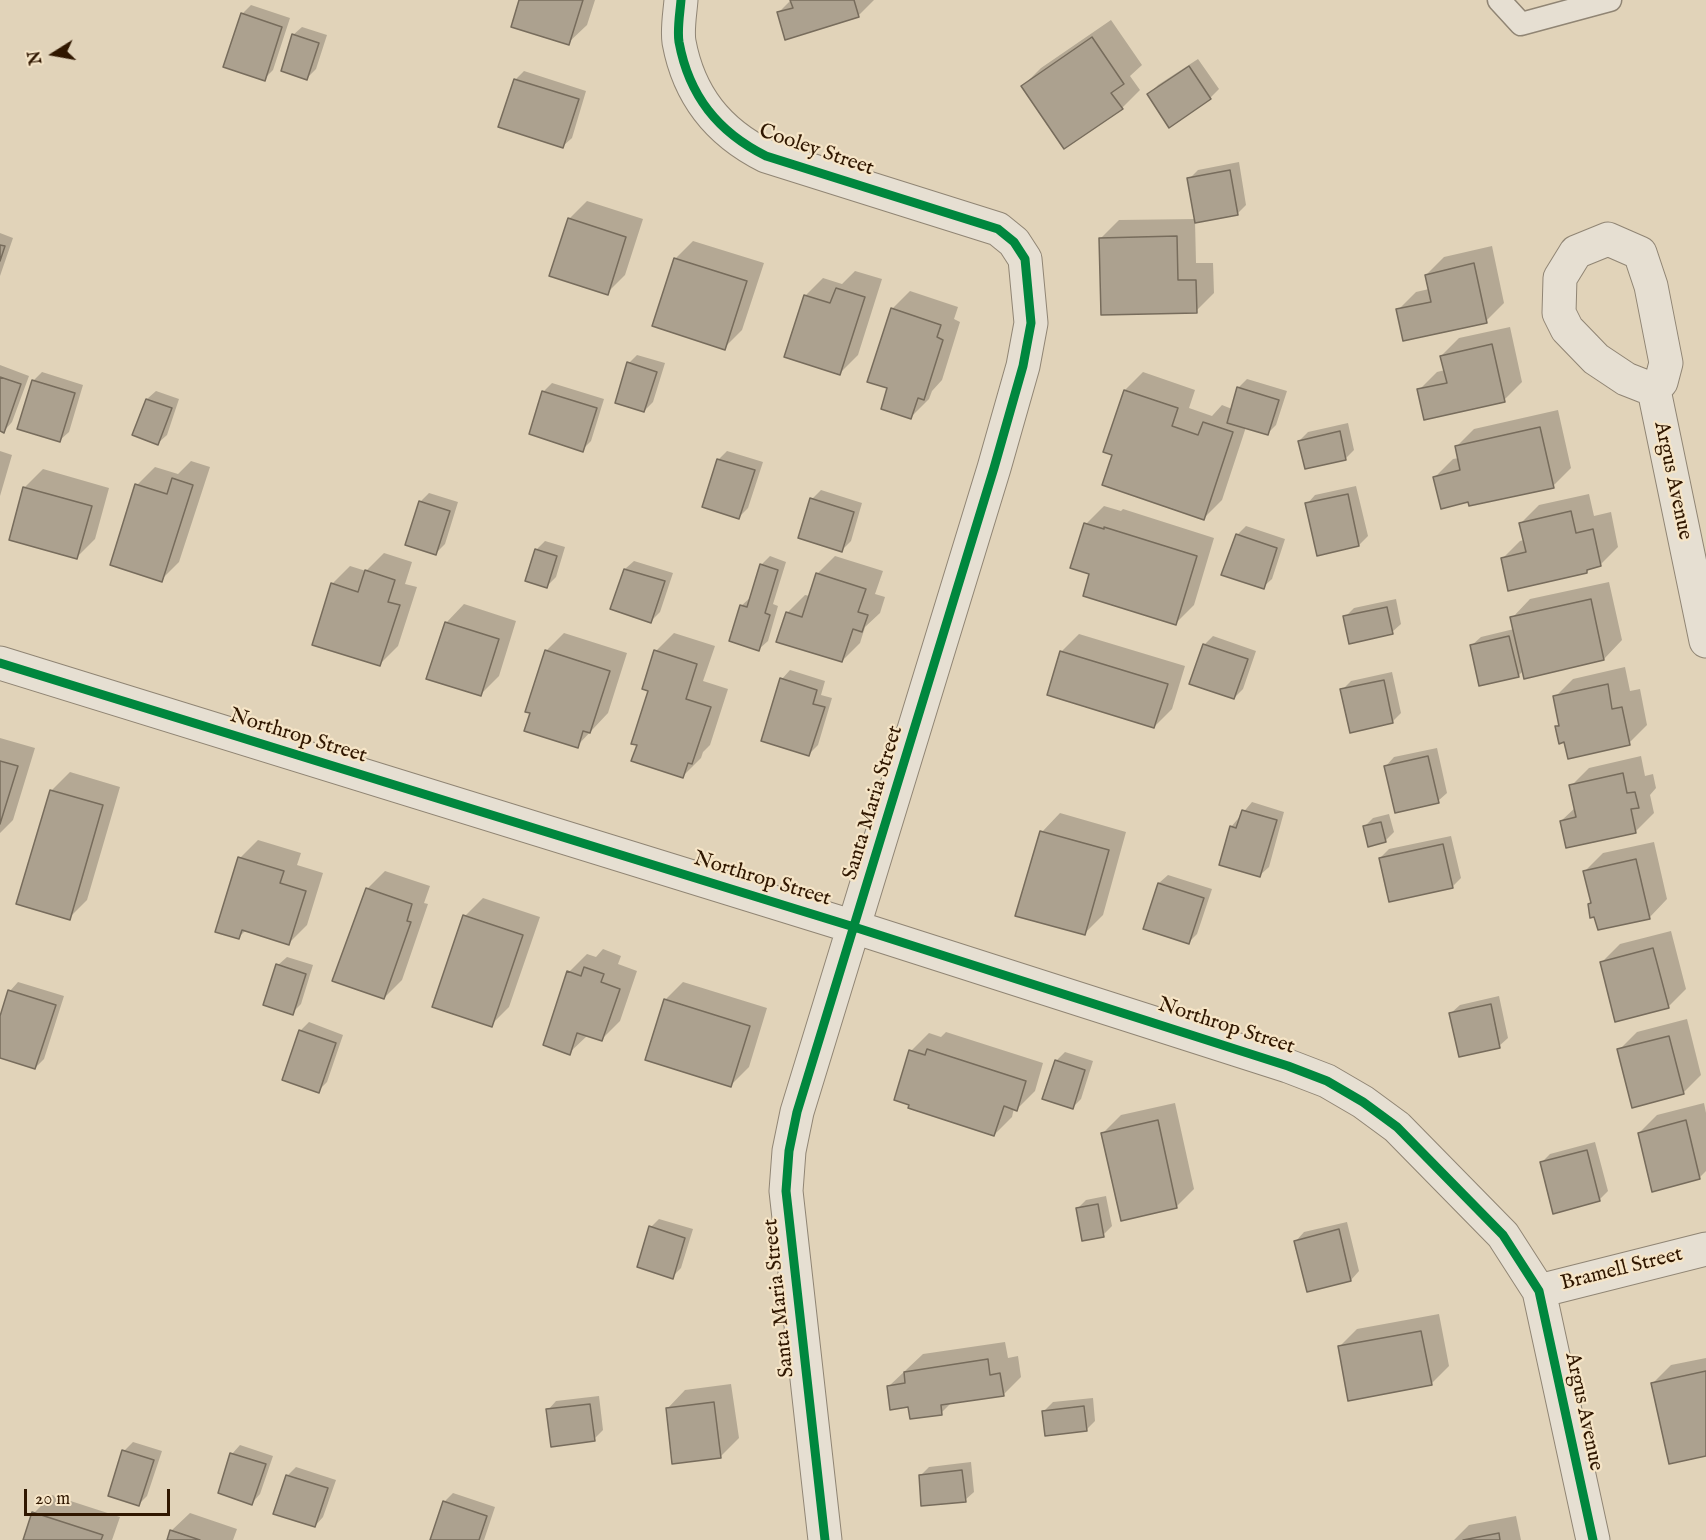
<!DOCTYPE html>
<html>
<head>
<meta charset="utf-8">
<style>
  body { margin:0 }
  #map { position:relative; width:1706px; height:1540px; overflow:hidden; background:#e1d3b9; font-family:"IM FELL English",serif }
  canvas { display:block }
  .north { position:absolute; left:24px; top:24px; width:60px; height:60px; -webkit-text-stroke:4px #f6e5c7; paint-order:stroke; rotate:259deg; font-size:16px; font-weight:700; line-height:24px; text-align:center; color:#301700 }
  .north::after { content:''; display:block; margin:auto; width:21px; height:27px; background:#301700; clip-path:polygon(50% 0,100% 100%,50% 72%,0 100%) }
  .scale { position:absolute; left:24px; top:1489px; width:146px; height:27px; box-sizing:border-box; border:3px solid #301700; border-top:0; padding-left:8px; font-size:18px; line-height:21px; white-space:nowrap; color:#301700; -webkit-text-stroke:4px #f6e5c7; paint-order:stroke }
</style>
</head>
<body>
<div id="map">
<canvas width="1706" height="1540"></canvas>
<div class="north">N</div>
<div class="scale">20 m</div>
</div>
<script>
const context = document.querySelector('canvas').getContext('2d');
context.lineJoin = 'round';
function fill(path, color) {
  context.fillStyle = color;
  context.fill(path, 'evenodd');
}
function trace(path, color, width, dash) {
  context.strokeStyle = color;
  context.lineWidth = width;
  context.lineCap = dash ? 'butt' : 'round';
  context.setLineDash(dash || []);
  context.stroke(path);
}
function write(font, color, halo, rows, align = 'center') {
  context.font = font + ' "IM FELL English",serif';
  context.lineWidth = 4.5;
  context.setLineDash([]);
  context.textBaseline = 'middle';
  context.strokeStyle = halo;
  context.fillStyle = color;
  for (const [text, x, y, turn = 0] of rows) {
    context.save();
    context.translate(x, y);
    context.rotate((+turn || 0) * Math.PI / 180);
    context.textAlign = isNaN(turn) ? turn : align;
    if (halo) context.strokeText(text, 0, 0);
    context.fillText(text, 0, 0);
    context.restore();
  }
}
fill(new Path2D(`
  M521,0H595L587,25L568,43Z
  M791,0H874L858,16L779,12Z
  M251,5L290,18L273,70L264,79L242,14Z
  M1111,20L1142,65L1130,76L1140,90L1122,108L1023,86L1041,68Z
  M302,27L327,35L316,69L307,78L293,35Z
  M1198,59L1219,89L1210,98L1149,94L1158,85Z
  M524,71L586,91L572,138L563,146L515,80Z
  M1239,162L1246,205L1237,214L1195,221L1196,263H1213L1214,293L1196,311L1101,238L1119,220L1196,219L1189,179L1198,170Z
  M587,201L643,219L625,275L607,293L569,219Z
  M0,233L13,238L0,276Z
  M693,241L764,263L742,330L724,348L675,259Z
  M1492,246L1504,303L1486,321L1398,310L1416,292L1429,289L1426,275L1444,257Z
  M855,271L882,279L858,355L840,373L805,296L823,278L842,284Z
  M910,291L958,307L954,319L960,322L942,380L932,391L929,399L911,417L889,387L892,309Z
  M1510,327L1522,382L1504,400L1419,390L1437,372L1445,370L1441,356L1459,338Z
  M637,355L665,363L653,402L644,411L629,363Z
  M0,365L29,376L12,422L4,431L0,430Z
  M42,372L83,385L69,432L60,440L33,381Z
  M1143,372L1195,390L1189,408L1212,416L1222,405L1232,409L1238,388L1247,379L1287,391L1276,425L1267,434L1246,427L1222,500L1204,518L1114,455L1125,390Z
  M552,383L604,399L591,441L582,450L543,392Z
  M156,391L179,399L167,435L158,443L147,399Z
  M1558,410L1571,468L1553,486L1469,500L1435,477L1453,459L1459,458L1456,447L1474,429Z
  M1348,423L1354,450L1345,459L1299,441L1308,432Z
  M0,451L12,455L0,496Z
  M727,451L763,462L748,508L739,517L718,460Z
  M191,461L210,467L179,562L161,580L137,485L155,467L178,474Z
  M43,469L109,488L95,539L77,557L11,539L25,487Z
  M1356,486L1368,536L1359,545L1307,504L1315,495Z
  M821,490L862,503L851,541L842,550L812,499Z
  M429,493L458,502L445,544L436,553L420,502Z
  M1589,494L1594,516L1611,512L1618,547L1600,565L1591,567L1587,571L1502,559L1520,541L1524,540L1521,523L1539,505Z
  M1104,506L1121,511L1123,509L1214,538L1194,605L1176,623L1091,573L1086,524Z
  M1246,526L1285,539L1272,579L1263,587L1237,535Z
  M545,541L565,547L556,577L547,586L536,550Z
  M384,553L412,562L405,584L417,587L398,646L380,664L332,584L350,566L366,571Z
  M770,556L786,562L773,604L778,606L768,641L759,649L741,606L751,597L761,565Z
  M835,556L883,571L875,594L885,597L880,613L865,627L860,643L842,661L787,613L805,595L810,596L817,574Z
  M634,561L673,573L660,612L651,621L625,569Z
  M1609,582L1622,640L1604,659L1524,670L1518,676L1472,645L1481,637L1514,629L1512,618L1530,599Z
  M1396,599L1401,624L1392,632L1345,617L1354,608Z
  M464,604L516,621L499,676L481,694L446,623Z
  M564,633L627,653L608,713L577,746L532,713L546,651Z
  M674,633L715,646L703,681L728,689L710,745L703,752L701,758L683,776L638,744L650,690L656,651Z
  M1079,634L1185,666L1172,709L1154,727L1061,652Z
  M1213,636L1256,651L1243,689L1234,698L1204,645Z
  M1625,667L1630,691L1640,689L1647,725L1629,743L1565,741L1556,727L1560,723L1555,697L1573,679Z
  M790,670L825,681L821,695L832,698L818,745L809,754L782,679Z
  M1392,672L1401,713L1392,722L1342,690L1351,681Z
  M0,738L35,748L13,820L0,833Z
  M1437,748L1447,793L1438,801L1386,766L1394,757Z
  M1641,756L1645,776L1653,774L1656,788L1650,795L1654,813L1636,831L1561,821L1576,807L1571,786L1589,768Z
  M70,772L120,787L87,900L69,918L18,903L52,790Z
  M1252,802L1284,812L1269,867L1260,875L1231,827Z
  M1060,813L1126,832L1103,915L1085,933L1042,832Z
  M1389,814L1394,832L1385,841L1364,827L1373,818Z
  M1451,836L1461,878L1452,887L1380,858L1389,849Z
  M258,840L301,853L297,865L323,873L307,925L289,943L246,930L238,938L240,858Z
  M1654,842L1667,899L1649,918L1589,905L1592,902L1585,871L1603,853Z
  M385,871L430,886L424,903L428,904L402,980L384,998L367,889Z
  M1168,875L1212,889L1197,934L1188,943L1159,883Z
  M483,898L540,917L509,1007L491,1025L465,916Z
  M1671,931L1686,989L1668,1007L1602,962L1620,944Z
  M603,949L621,956L618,964L637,971L620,1021L602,1039L588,1035L569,1053V972L587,954L596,957Z
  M287,957L313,965L301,1004L292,1013L278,965Z
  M18,982L64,996L44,1059L35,1068L0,1057V1021L10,991Z
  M683,982L767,1008L749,1067L731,1085L665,1000Z
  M1499,996L1508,1038L1499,1046L1451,1013L1460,1005Z
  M1687,1019L1701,1075L1683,1093L1619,1050L1637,1032Z
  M309,1022L343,1035L327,1082L318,1091L300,1031Z
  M946,1032L1043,1063L1035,1091L1017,1109L1014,1108L1012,1117L994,1135L911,1051L929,1033L941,1037Z
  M1065,1052L1093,1061L1081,1099L1072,1108L1056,1061Z
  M1175,1103L1194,1189L1176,1207L1103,1133L1121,1115Z
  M1704,1103L1706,1113V1171L1700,1177L1639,1133L1657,1115Z
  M1595,1142L1608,1191L1599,1200L1541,1163L1550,1154Z
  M1106,1196L1112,1226L1103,1235L1077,1209L1086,1200Z
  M659,1219L693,1229L681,1268L672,1277L651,1227Z
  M1347,1222L1359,1271L1351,1280L1296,1241L1304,1232Z
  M1439,1314L1449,1366L1431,1384L1339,1347L1357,1329Z
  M1005,1342L1008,1358L1018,1356L1021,1377L1003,1395L952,1402L941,1413L889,1386L923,1354Z
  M1706,1358V1454L1653,1383L1671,1365Z
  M731,1384L739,1438L721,1456L667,1409L685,1390Z
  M599,1396L603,1430L594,1439L548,1410L556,1401Z
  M1093,1398L1095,1421L1086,1430L1044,1411L1053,1402Z
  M133,1442L162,1451L147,1496L139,1504L124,1451Z
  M240,1445L273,1456L260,1494L252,1503L232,1454Z
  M971,1462L974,1492L965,1500L920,1476L929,1467Z
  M296,1467L336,1480L323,1517L315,1526L287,1476Z
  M453,1493L495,1507L484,1540H432L444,1502Z
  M52,1495L120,1517L112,1540H25L34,1513Z
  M190,1513L237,1529L233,1540H169L171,1531Z
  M1516,1516L1521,1540H1454L1469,1525Z`), '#0003');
const building = new Path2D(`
  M519,0H583L569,45L511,27Z
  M790,0H854L859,17L785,40L777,12L793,8Z
  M241,13L282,27L265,81L223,67Z
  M292,34L319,43L307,80L281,71Z
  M1092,37L1124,84L1111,93L1123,109L1064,149L1021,86Z
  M1189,66L1211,99L1169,128L1147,94Z
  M514,79L579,99L563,148L498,127Z
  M1230,170L1238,215L1195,223L1187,178Z
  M568,218L626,237L608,295L549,276Z
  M1177,236L1178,280H1196L1197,313L1101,315L1099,238Z
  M0,245L5,246L0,261Z
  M674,258L747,281L725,350L652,326Z
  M1474,263L1487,323L1403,341L1396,309L1431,302L1425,275Z
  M836,288L865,297L840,375L784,357L804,295L830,303Z
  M891,308L941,325L937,337L943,340L924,400L918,398L911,419L881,409L887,388L867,382Z
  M1492,344L1505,402L1424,420L1417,389L1447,383L1440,356Z
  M627,362L657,372L644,412L615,403Z
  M0,377L21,384L4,433L0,431Z
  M32,380L75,393L60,442L17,429Z
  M1237,387L1279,400L1268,435L1227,423Z
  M1124,390L1178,408L1172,426L1198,435L1203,422L1233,432L1204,520L1102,485L1112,455L1103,452Z
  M542,391L597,408L583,452L529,434Z
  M146,399L172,408L158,445L132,435Z
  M1540,427L1554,488L1469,506L1468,502L1441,509L1433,477L1460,470L1455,446Z
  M1340,431L1346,460L1305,469L1298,441Z
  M717,459L755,470L739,519L702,507Z
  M172,478L193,485L162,582L110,565L135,484L167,494Z
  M23,487L92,506L77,559L9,540Z
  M1348,494L1359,546L1317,556L1305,503Z
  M810,498L854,512L842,552L798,538Z
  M419,501L450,511L436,555L405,545Z
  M1571,511L1576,533L1593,529L1601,566L1587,570V573L1508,591L1501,558L1526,552L1519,523Z
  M1084,523L1104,529V527L1197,556L1176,625L1083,596L1089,574L1070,568Z
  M1236,534L1277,548L1264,589L1221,575Z
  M535,549L557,556L547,588L525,581Z
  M760,564L778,570L765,613L770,615L759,651L729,641L740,605L747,607Z
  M624,569L665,581L651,623L610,609Z
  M365,570L395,580L388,602L400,605L380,666L312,645L331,583L358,592Z
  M816,573L866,589L858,612L868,615L862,632L853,629L842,662L776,642L786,612L802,617Z
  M1591,599L1604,660L1524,679L1510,617Z
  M1387,607L1393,634L1349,644L1343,616Z
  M445,622L499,639L481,696L426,679Z
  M1509,636L1519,677L1479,686L1470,645Z
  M1203,644L1248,659L1234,699L1189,684Z
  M545,650L610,671L590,733L583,731L578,748L524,731L530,713L525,712Z
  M654,650L697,664L686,699L711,707L692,764L688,763L683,778L631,761L637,745L631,744L648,691L642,689Z
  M1060,651L1168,684L1154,728L1047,695Z
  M780,678L817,690L813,704L825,707L809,756L761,741Z
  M1384,680L1393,723L1350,733L1340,689Z
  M1608,684L1612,709L1622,707L1630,745L1568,759L1564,742L1559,744L1555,726H1559L1553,696Z
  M1428,756L1439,803L1395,813L1384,766Z
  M0,761L18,766L0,824Z
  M1623,773L1627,793L1635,792L1639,808L1631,809L1636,833L1566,848L1560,821L1576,817L1569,785Z
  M50,790L103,805L70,920L16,904Z
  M1242,810L1277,820L1260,877L1219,865L1230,826L1236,828Z
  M1381,822L1386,842L1368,847L1363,826Z
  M1040,831L1109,850L1085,935L1015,916Z
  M1443,844L1453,888L1389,902L1379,858Z
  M238,857L284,871L280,883L306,891L289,945L242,930L239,939L215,932Z
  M1636,859L1650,919L1598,930L1594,917L1590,918L1588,904L1591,903L1583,871Z
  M1158,883L1204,898L1189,944L1143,929Z
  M366,888L412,904L407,921L411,922L384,999L332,981Z
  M463,915L523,935L492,1027L432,1007Z
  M1653,948L1669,1008L1615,1022L1600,962Z
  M276,964L306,974L293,1015L263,1005Z
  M584,967L604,974L601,982L620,989L602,1041L577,1033L570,1055L543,1045L567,971L581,976Z
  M8,990L56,1005L35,1069L0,1058V1016Z
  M664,999L750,1026L731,1087L645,1060Z
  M1491,1004L1500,1048L1459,1057L1449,1013Z
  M299,1030L336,1043L319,1093L282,1080Z
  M1669,1036L1684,1094L1632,1108L1617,1049Z
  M927,1049L1026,1081L1017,1111L1004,1106L994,1136L908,1108L909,1105L894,1100L909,1050L925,1055Z
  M1055,1060L1085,1070L1073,1109L1042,1099Z
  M1158,1120L1177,1208L1121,1221L1101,1133Z
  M1686,1120L1700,1179L1652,1192L1638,1133Z
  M1587,1150L1600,1201L1553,1214L1540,1162Z
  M1098,1204L1104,1237L1082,1241L1076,1208Z
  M649,1226L685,1238L673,1279L637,1267Z
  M1339,1229L1351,1281L1307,1292L1294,1241Z
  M1421,1331L1432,1385L1348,1401L1338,1346Z
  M988,1359L990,1375L1000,1373L1004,1396L941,1405L942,1415L910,1419L908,1407L890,1410L887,1386L905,1383L904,1372Z
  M1706,1371V1456L1669,1464L1651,1383Z
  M714,1402L721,1458L672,1464L666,1408Z
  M590,1404L595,1441L551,1447L546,1409Z
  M1084,1406L1087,1431L1045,1436L1042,1411Z
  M122,1450L154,1460L139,1506L108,1496Z
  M230,1453L266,1464L252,1505L218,1493Z
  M962,1470L966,1502L921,1506L919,1475Z
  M286,1475L328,1488L315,1527L273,1514Z
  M443,1501L487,1516L479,1540H430Z
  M32,1512L103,1535L101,1540H23Z
  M170,1530L200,1540H167Z
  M1499,1533L1500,1540H1463Z`);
fill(building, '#aca18f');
trace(building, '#776c5c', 1.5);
const service = new Path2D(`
  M1499,0L1521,24L1610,0`);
const minor = new Path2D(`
  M681,0C680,13 677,29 679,42C689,96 718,132 766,156L998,229L1014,242L1025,259L1031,323L1023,366L994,468L797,1112L789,1151L786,1191L825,1540
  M1608,239L1640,253L1651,286L1666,363L1661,382L1654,390L1626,379L1596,359L1567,329L1559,313L1560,278L1576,252Z
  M1654,390L1706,641
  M0,663L854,927L1288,1066L1327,1081L1363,1102L1397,1127L1503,1235L1539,1291L1593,1540
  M1539,1291L1706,1249`);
trace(service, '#908574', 25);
trace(minor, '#908574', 35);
trace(service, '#e6dfd2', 22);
trace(minor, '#e6dfd2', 33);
trace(new Path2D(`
  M681,0C680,13 677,29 679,42C689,96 718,132 766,156L998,229L1014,242L1025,259L1031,323L1023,366L994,468L797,1112L789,1151L786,1191L825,1540
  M0,663L854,927L1288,1066L1327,1081L1363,1102L1397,1127L1503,1235L1539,1291L1593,1540`), '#00873e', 9);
write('21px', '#301700', '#f6e5c7', [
  ["Cooley Street",816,151,19],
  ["Argus Avenue",1672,481,78],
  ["Northrop Street",298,737,17],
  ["Santa Maria Street",874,803,-73],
  ["Northrop Street",762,880,17],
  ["Northrop Street",1226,1027,18],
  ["Bramell Street",1622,1270,-14],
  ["Santa Maria Street",780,1298,-96],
  ["Argus Avenue",1583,1412,78]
]);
</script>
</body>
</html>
